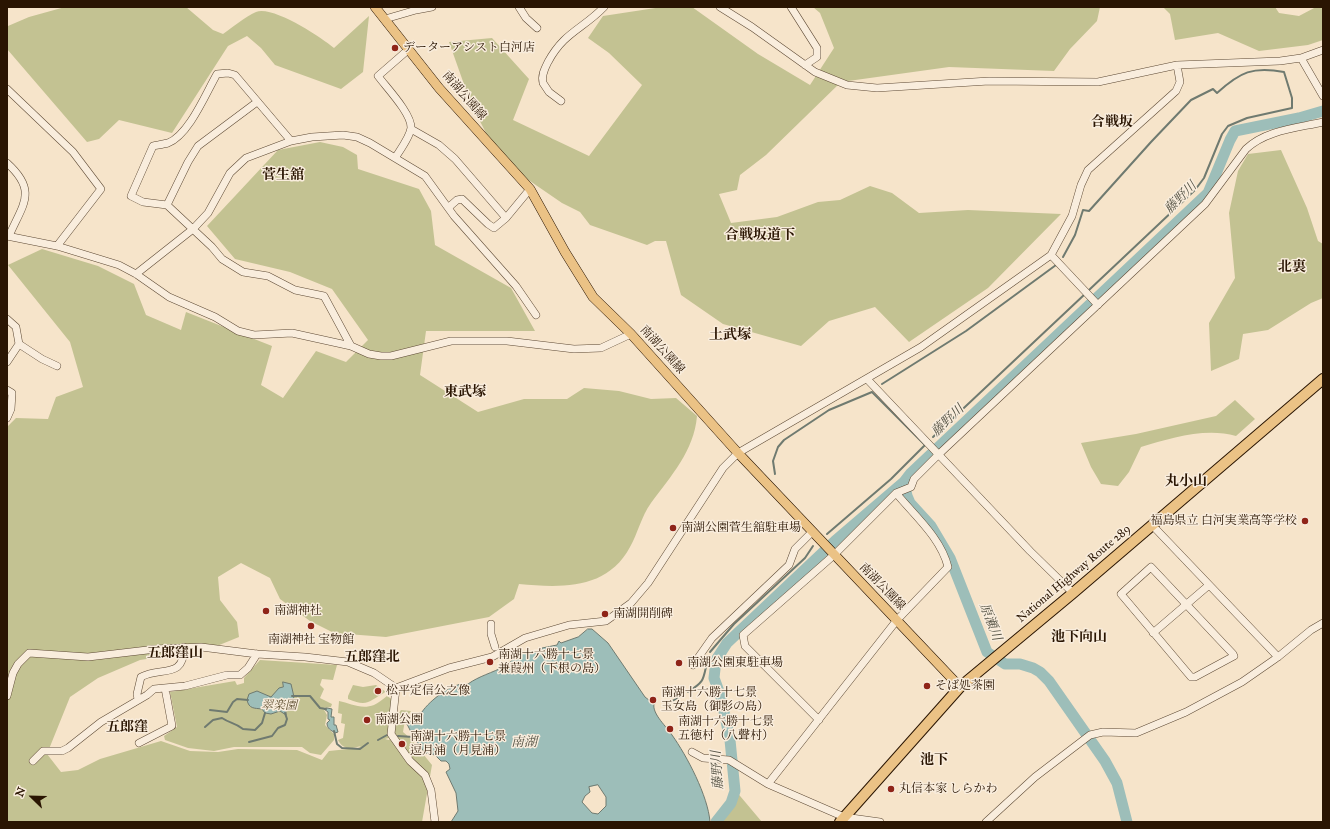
<!DOCTYPE html>
<html>
<head>
<meta charset="utf-8">
<style>
  body { margin:0 }
  #map { position:relative; width:1330px; height:829px; overflow:hidden; background:#f6e4ca; font-family:"IM FELL Great Primer",serif }
  canvas { display:block }
  .frame { position:absolute; inset:0; border:8px solid #2a1502; pointer-events:none }
  .north { position:absolute; left:12px; top:777px; width:40px; height:40px; -webkit-text-stroke:3px #f9eddd; paint-order:stroke; rotate:293deg; font-size:11px; font-weight:700; line-height:16px; text-align:center; color:#2a1502 }
  .north::after { content:''; display:block; margin:auto; width:14px; height:18px; background:#2a1502; clip-path:polygon(50% 0,100% 100%,50% 72%,0 100%) }
</style>
</head>
<body>
<div id="map">
<canvas width="1330" height="829"></canvas>
<div class="frame"></div>
<div class="north">N</div>
</div>
<script>
const context = document.querySelector('canvas').getContext('2d');
context.lineJoin = 'round';
function fill(path, color) {
  context.fillStyle = color;
  context.fill(path, 'evenodd');
}
function trace(path, color, width, dash) {
  context.strokeStyle = color;
  context.lineWidth = width;
  context.lineCap = dash ? 'butt' : 'round';
  context.setLineDash(dash || []);
  context.stroke(path);
}
function write(font, color, halo, rows, align = 'center') {
  context.font = font + ' "IM FELL Great Primer","Noto Serif JP",serif';
  context.lineWidth = 3;
  context.setLineDash([]);
  context.textBaseline = 'middle';
  context.strokeStyle = halo;
  context.fillStyle = color;
  for (const [text, x, y, turn = 0] of rows) {
    context.save();
    context.translate(x, y);
    context.rotate((+turn || 0) * Math.PI / 180);
    context.textAlign = isNaN(turn) ? turn : align;
    if (halo) context.strokeText(text, 0, 0);
    context.fillText(text, 0, 0);
    context.restore();
  }
}
fill(new Path2D(`
  M65,7H186L213,30L223,34C233,27 245,17 256,12C272,5 321,37 334,48L369,16L363,72L341,89L275,65L261,48L247,36L228,46L172,133L119,120L99,139L87,142L7,49L8,26L29,17Z
  M662,7H692L758,54L810,85L834,48L820,13L813,7H1100L1097,21L1070,49L1054,71L949,67L841,82L766,155L740,175L737,190L719,194L731,223L777,217L818,202L840,200L870,186L892,193L919,213L968,210L1061,214L988,288L909,342L875,307L829,321L801,346L723,324L681,295L666,241H655L647,245L590,225L580,212L562,203L511,168L497,154L471,104L449,42L492,38L529,79L513,120L589,156L642,85L609,53L588,38L603,16Z
  M1163,7H1275L1279,13L1299,16L1316,7H1321L1323,10V40L1308,45L1259,51L1218,33L1175,40L1170,14Z
  M320,142L343,147L357,155L358,169L419,189L431,211L435,245L511,288L535,331H426L420,375L478,412L524,399H567L584,388L619,391L651,399L676,398L697,416C694,451 671,476 651,503C641,517 638,533 630,547C607,590 561,588 519,584L514,599L489,617L386,637L334,633L310,621L280,599L270,578L241,563L218,577L220,600L237,622L239,637L207,650L140,660L98,678L70,697L47,754L61,772L78,770L100,759L161,741L190,751L218,752L238,749L297,750L322,760L329,751L358,748L361,746C351,749 343,750 338,740L343,738L345,724L341,723L342,714L338,713L339,701C350,703 361,710 374,705C378,703 383,699 387,696L393,700L388,729L389,738L385,739L389,740L395,728L396,717L401,710L411,711L405,720L403,732L410,738L432,765L422,822H7V427L16,418L48,419L56,397L83,387L70,342L8,265L42,249L98,266L134,284L146,315L181,330L186,312L272,346L261,385L283,398L316,351L346,362L368,340L332,289L290,272L235,259L207,226L278,150Z
  M1281,150L1307,208L1318,241L1323,244V298L1311,303L1268,330L1243,334L1239,359L1211,371L1209,323L1235,278L1229,213L1238,171L1248,154Z
  M1235,400L1255,419L1236,436C1206,427 1170,438 1141,447L1129,472L1118,486L1101,484L1091,467L1081,443L1136,434L1216,416Z
  M260,660L337,665L333,680L322,679L320,685L324,689L320,698L332,704L331,707L323,708L327,715L325,725L334,734V740L321,755L310,753L302,747H234L214,751L188,748L165,740L164,736L177,727L170,692L235,681L237,685L244,683V678Z
  M353,685L363,687L376,685L386,692C369,700 369,708 348,699V696Z
  M735,790L762,822H719L724,817Z`), '#c3c292');
const water = new Path2D(`
  M588,629H592L608,643L645,697L654,704C652,714 667,727 672,735C687,756 708,796 710,822H451L458,811L456,793L446,772L450,769L449,764L446,761H441L435,755L425,753L414,738L407,724L408,721L414,722L417,714L422,712C429,701 454,681 468,684C479,676 492,673 505,666C511,662 515,656 523,653C529,651 534,653 541,650L542,648L557,645L559,641L561,643L578,637ZM598,785L606,797V806L598,814L592,813L582,802L585,796L590,792L589,787Z
  M283,682L291,684L294,697L286,710V715L280,711L271,714L265,713L262,709C254,708 249,709 247,700L249,694L257,691L271,697L279,688L283,687Z
  M327,708L332,709L331,717H334V725H336L338,732L335,733C331,730 327,729 327,723L330,720L328,719V712L324,709Z`);
fill(water, '#9dbeb9');
trace(water, '#6f7a70', 1);
trace(new Path2D(`
  M1063,257L1075,235L1083,210L1089,211L1151,142L1191,100L1213,89L1217,93C1240,72 1253,66 1284,72L1292,98V108L1247,118L1228,126L1222,134L1204,178L1195,190L1089,290
  M882,384L966,331L1056,265
  M933,437L1085,294
  M775,474L773,461L778,447L784,440L829,410L872,392L925,445
  M827,534L891,479L925,445
  M710,652L734,624L805,558L813,546
  M688,692C705,681 703,680 707,662
  M292,696H310L320,708L326,709
  M669,703L684,694
  M210,710L227,712L233,702L237,699L248,700
  M205,727L213,720L222,718C231,724 234,722 243,729L255,730L262,723L265,713
  M334,731L337,744L342,748L360,749L368,743
  M398,736L413,737
  M378,740L387,735
  M249,742L272,736L278,728L285,725L287,719L285,713`), '#6f7a70', 2);
trace(new Path2D(`
  M904,482L907,496L910,503L931,526L950,558L987,652L1005,664H1020L1033,668L1040,672L1049,681L1105,761L1117,783L1127,822
  M716,822L731,803L735,791L730,740L721,697L714,678L716,660L727,643L835,541L904,482L911,473L1208,193L1230,140L1235,131L1299,118L1323,111`), '#9dbeb9', 11);
const minor = new Path2D(`
  M519,7L526,18L537,28
  M720,7L752,27L815,72L847,85L877,88L989,81L1098,82L1177,65L1280,61L1301,58L1323,50
  M791,7L817,48V57L805,65
  M385,19L416,10L432,7
  M1301,58L1323,96
  M7,89L73,152L101,189L57,246
  M561,101L549,92L543,83C541,75 545,68 548,62C564,32 583,29 604,7
  M411,129L439,145L455,159L506,218
  M291,141L235,75L228,73L217,74C206,93 189,135 168,143C164,144 158,145 153,146L131,196L143,202L167,205L212,247L222,259L243,272L268,276L295,290L324,296L351,346
  M395,158C400,150 410,137 411,128C412,114 386,87 378,76L409,49
  M7,163C38,191 23,204 9,236
  M167,205L188,162L198,146L257,102
  M449,207L457,200L462,199L488,224L494,228L506,218L530,189
  M7,236L57,246L119,265L136,274L169,297L215,317L238,331L254,335L292,333L351,346L369,354L381,356H391L451,341H507L574,349L601,348L631,334
  M1051,255L1098,305
  M136,274L193,229L208,213L230,173L246,158L291,141L312,137L343,135L357,137L370,143L425,176L454,216L516,286L536,315
  M7,319L16,327L19,344L42,359L57,366
  M7,362L19,344
  M867,379L1030,551L1073,593
  M7,390L12,393L11,409L7,418
  M1152,525L1278,657
  M1151,567L1233,654L1234,656L1195,677H1191L1121,594Z
  M491,624V634L495,647
  M1153,633L1209,585
  M693,665L712,638L789,565L795,549L812,532
  M7,696L13,673L18,664L29,653L88,657L156,649L201,647L257,654L305,657L348,662L374,673L396,688
  M138,699L137,694L141,677C161,666 184,680 184,647
  M819,720L745,646L743,635L834,555L896,493L911,487L914,479L938,455L1205,204L1246,149C1266,130 1297,128 1323,122
  M139,743L172,726L165,688
  M692,752L703,758L729,760L768,784L844,817L880,822
  M33,761L43,751H62L68,748L101,722L147,695L154,689L185,686L227,675H240L248,668L257,654
  M768,784L897,620L948,567C941,538 915,516 896,493
  M435,822L431,790L425,775L410,761L391,734L396,688L449,668L492,657L525,638L569,625L606,621L631,603L648,583L723,468L738,453L921,347L1051,255L1072,216L1081,185L1088,170L1176,91L1180,82L1177,65
  M986,822L1035,777L1090,735L1103,732L1136,733L1186,712L1242,682L1278,657L1311,630L1323,623`);
const major = new Path2D(`
  M375,7L439,88L530,189L565,252L593,297L631,334L738,453L960,687`);
const highway = new Path2D(`
  M840,822L960,687L1073,593L1323,379`);
trace(minor, '#5d4934', 8);
trace(major, '#2a1502', 10);
trace(highway, '#2a1502', 12);
trace(minor, '#f9eddd', 7);
trace(major, '#ebc285', 9);
trace(highway, '#ebc285', 10);
for (const [x, y, r, color] of [
  [395,48,4,"#8f2418"],
  [1305,521,4,"#8f2418"],
  [673,528,4,"#8f2418"],
  [266,611,4,"#8f2418"],
  [605,614,4,"#8f2418"],
  [311,626,4,"#8f2418"],
  [490,662,4,"#8f2418"],
  [679,663,4,"#8f2418"],
  [927,686,4,"#8f2418"],
  [378,691,4,"#8f2418"],
  [653,700,4,"#8f2418"],
  [367,720,4,"#8f2418"],
  [670,729,4,"#8f2418"],
  [402,744,4,"#8f2418"],
  [891,789,4,"#8f2418"]
]) {
  const dot = new Path2D();
  dot.arc(x, y, r, 0, 2 * Math.PI);
  context.fillStyle = color;
  context.fill(dot);
  trace(dot, '#f9eddd', 1.5);
}
write('12px', '#2a1502', '#f9eddd', [
  ["データーアシスト白河店",403,48],
  ["福島県立 白河実業高等学校",1297,521,"right"],
  ["南湖公園菅生舘駐車場",681,528],
  ["南湖神社",274,611],
  ["南湖開削碑",613,614],
  ["南湖神社 宝物館",311,640,"center"],
  ["南湖十六勝十七景",498,655],
  ["兼葭州（下根の島）",498,669],
  ["南湖公園東駐車場",687,663],
  ["そば処茶園",935,686],
  ["松平定信公之像",386,691],
  ["南湖十六勝十七景",661,693],
  ["玉女島（御影の島）",661,707],
  ["南湖公園",375,720],
  ["南湖十六勝十七景",678,722],
  ["五徳村（八聲村）",678,736],
  ["南湖十六勝十七景",410,737],
  ["逗月浦（月見浦）",410,751],
  ["丸信本家 しらかわ",899,789]
], 'left');
write('12px', '#2a1502', '#f9eddd', [
  ["南湖公園線",464,96,49],
  ["南湖公園線",662,350,48],
  ["National Highway Route 289",1074,574,-40],
  ["南湖公園線",882,587,46]
]);
write('italic 12px', '#605234', '#f9eddd', [
  ["翠楽園",279,706]
]);
write('italic 13px', '#525042', '#f9eddd', [
  ["藤野川",1181,198,-45],
  ["藤野川",948,421,-44],
  ["原瀬川",990,622,69],
  ["南湖",524,743],
  ["藤野川",718,770,-94]
]);
write('bold 14px', '#2a1502', '#f9eddd', [
  ["合戦坂",1112,123],
  ["菅生舘",283,176],
  ["合戦坂道下",760,236],
  ["北裏",1292,268],
  ["土武塚",730,336],
  ["東武塚",465,393],
  ["丸小山",1186,482],
  ["池下向山",1079,638],
  ["五郎窪山",175,654],
  ["五郎窪北",372,658],
  ["五郎窪",127,728],
  ["池下",934,761]
]);
</script>
</body>
</html>
